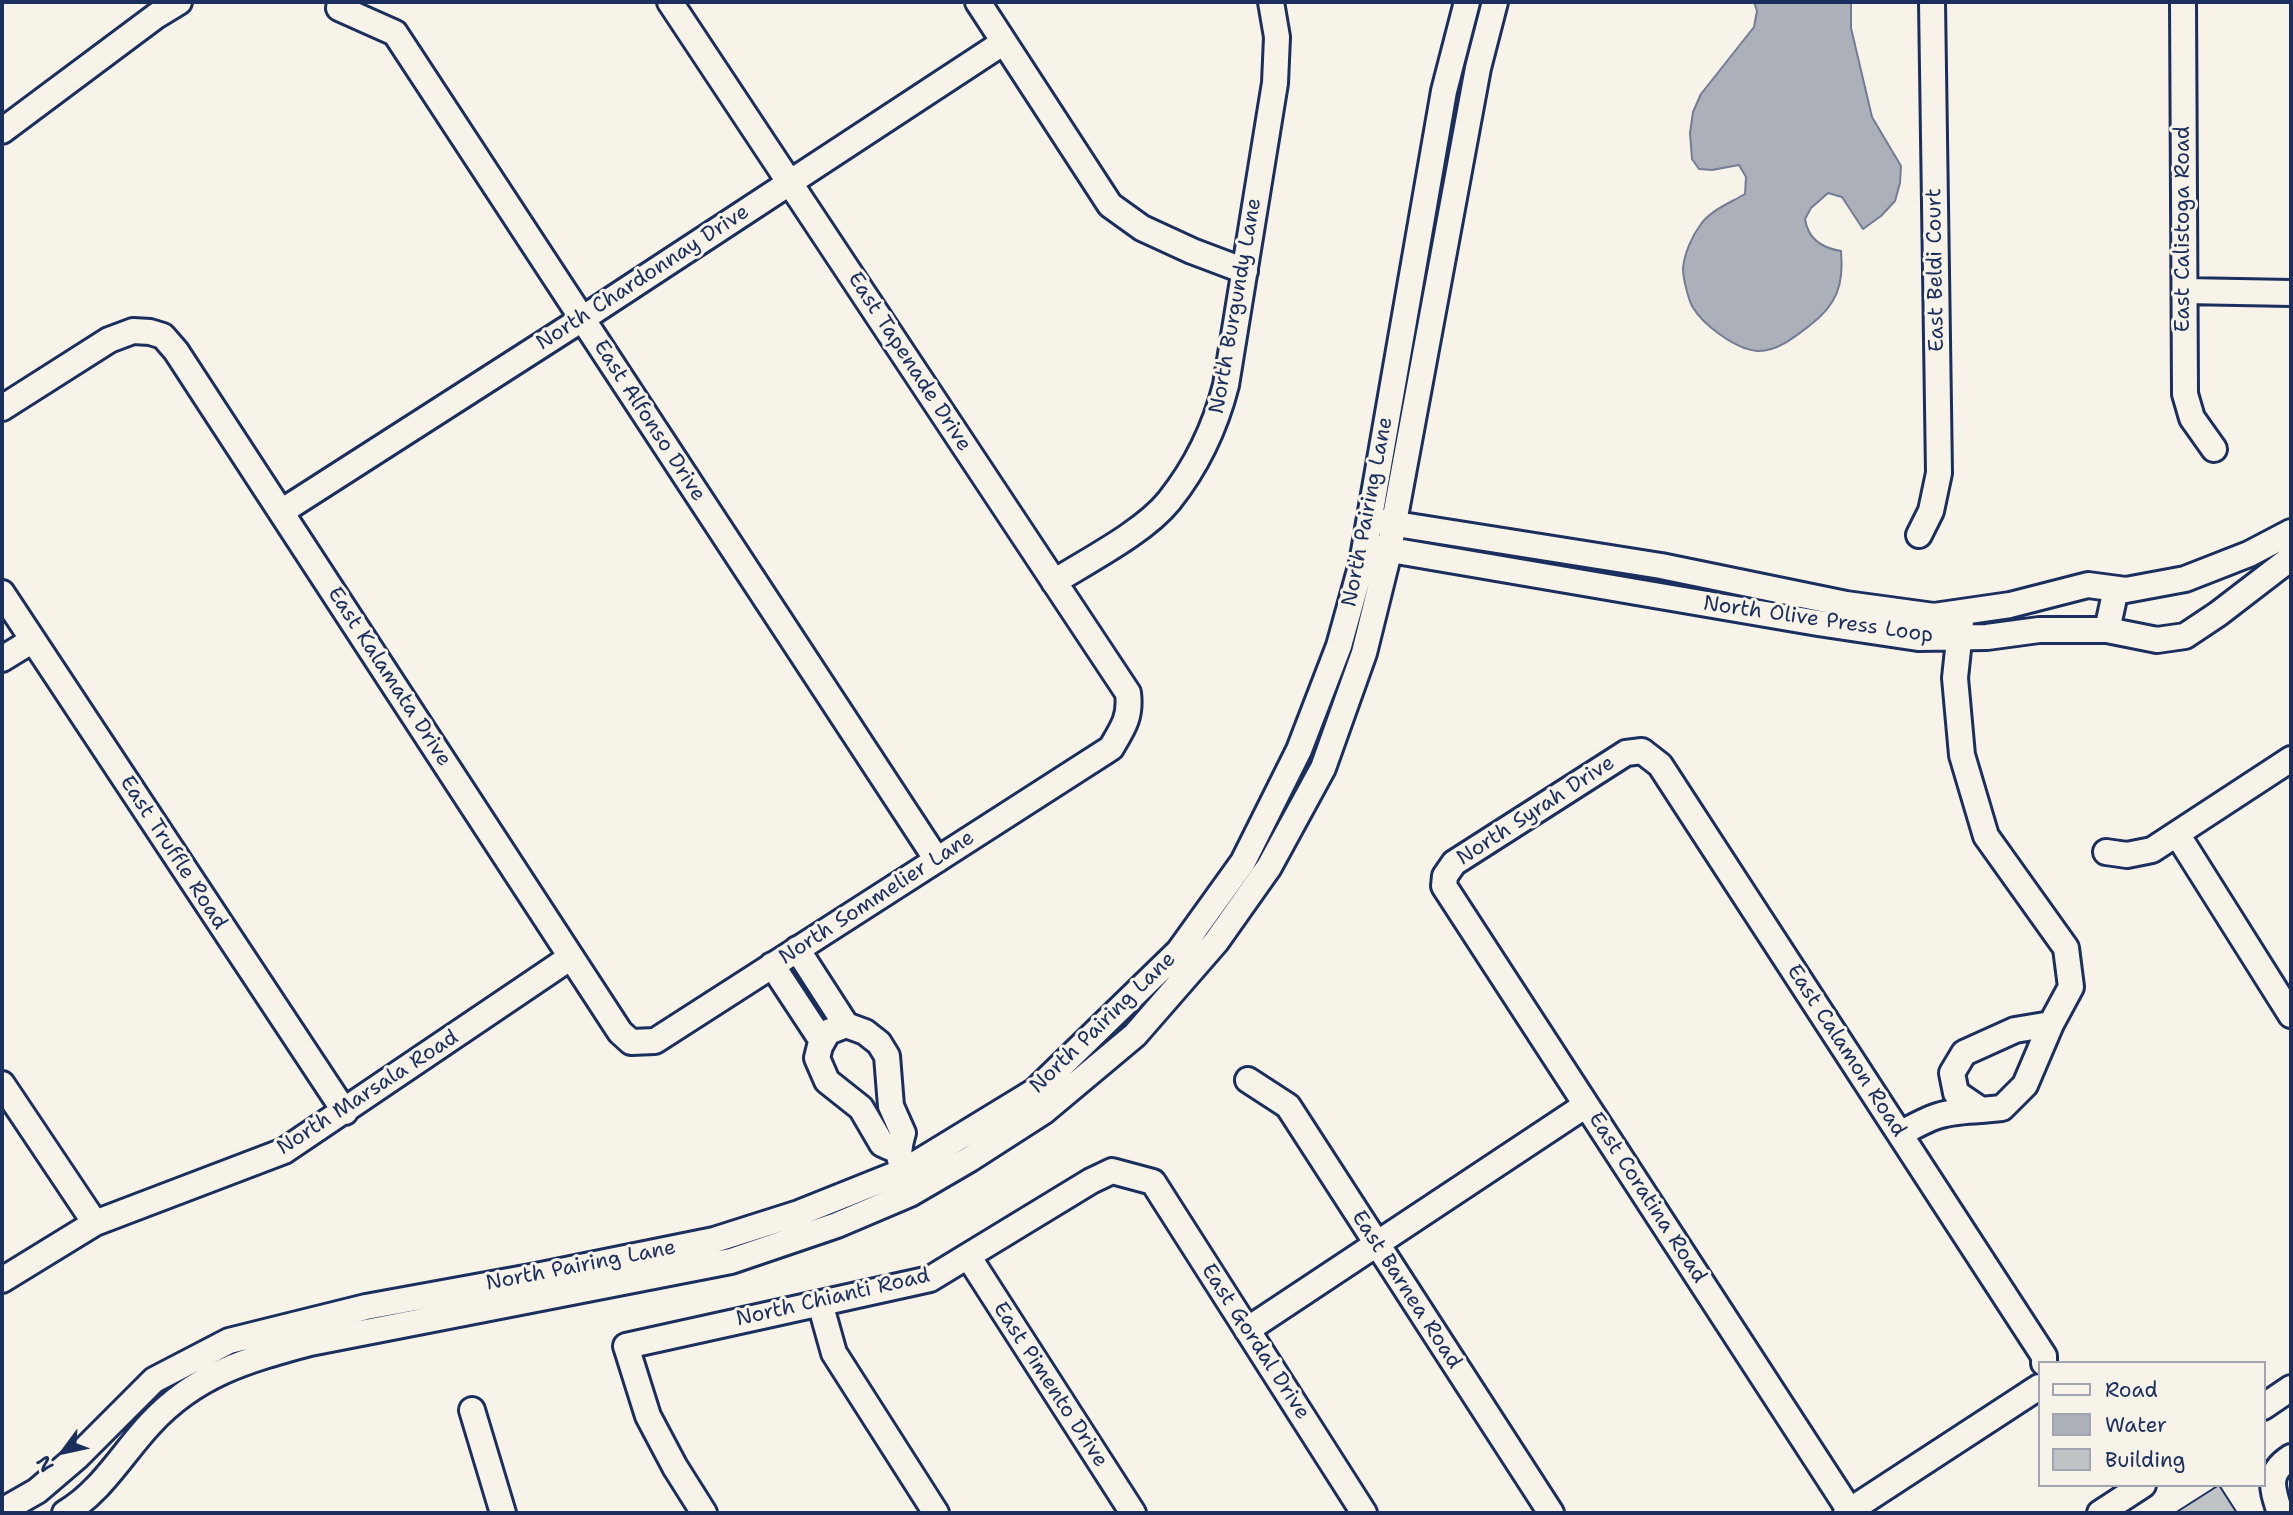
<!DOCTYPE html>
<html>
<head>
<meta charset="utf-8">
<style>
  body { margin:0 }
  #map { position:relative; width:2293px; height:1515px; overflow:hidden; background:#f7f3e8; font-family:"Shantell Sans",sans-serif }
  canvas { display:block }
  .frame { position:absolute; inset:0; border:4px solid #1b2f5e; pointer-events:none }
  .legend { position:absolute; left:2038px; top:1361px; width:228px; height:126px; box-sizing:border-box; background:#f7f3e8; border:2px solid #9fa5b1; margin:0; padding:9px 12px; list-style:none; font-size:21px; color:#1b2f5e }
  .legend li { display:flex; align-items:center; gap:14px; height:35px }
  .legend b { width:35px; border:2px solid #9fa5b1 }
  .north { position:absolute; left:28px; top:1417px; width:70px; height:70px; -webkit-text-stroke:5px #f7f3e8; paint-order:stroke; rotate:237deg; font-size:19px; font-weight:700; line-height:28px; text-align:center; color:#1b2f5e }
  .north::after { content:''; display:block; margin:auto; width:24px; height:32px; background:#1b2f5e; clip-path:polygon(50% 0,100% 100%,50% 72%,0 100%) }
</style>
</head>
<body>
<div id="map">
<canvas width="2293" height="1515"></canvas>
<div class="frame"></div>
<ul class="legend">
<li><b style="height:9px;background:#f7f3e8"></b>Road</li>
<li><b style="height:19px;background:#acb0b9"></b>Water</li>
<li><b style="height:19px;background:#c0c3c5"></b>Building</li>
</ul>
<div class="north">N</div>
</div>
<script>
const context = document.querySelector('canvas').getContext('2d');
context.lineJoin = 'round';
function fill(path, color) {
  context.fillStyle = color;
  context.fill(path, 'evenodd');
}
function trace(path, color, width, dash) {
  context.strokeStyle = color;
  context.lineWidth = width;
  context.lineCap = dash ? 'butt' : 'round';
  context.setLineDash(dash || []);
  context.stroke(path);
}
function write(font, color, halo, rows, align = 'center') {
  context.font = font + ' "Shantell Sans",sans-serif';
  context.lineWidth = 6;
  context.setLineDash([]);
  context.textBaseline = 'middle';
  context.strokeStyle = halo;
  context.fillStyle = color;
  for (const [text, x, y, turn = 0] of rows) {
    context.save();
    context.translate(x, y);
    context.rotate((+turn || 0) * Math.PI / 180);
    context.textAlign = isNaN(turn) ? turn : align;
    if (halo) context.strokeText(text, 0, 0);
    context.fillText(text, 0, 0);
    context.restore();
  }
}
const water = new Path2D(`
  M1754,2H1851V28L1872,117L1901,166L1900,183L1895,201L1881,216L1863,229L1842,197L1828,193L1811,208L1805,219C1808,239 1821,248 1841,251C1844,285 1837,305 1809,326C1795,337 1776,352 1757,351C1735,349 1702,324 1692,306C1688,298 1683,278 1683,269C1684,254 1692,236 1701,224C1711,210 1730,203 1745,194L1746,177L1739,165L1712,170L1699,169L1692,159L1690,133L1693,112L1701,94L1754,27L1757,11Z`);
fill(water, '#acb0b9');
trace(water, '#727c95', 2);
const building = new Path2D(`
  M2219,1485L2237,1513H2175Z`);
fill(building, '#c0c3c5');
trace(building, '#1b2f5e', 2);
const minor = new Path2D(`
  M978,2L1110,205L1142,228L1192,251L1245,271
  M2183,2L2185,394L2192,418L2214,449
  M339,8L395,33L937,860
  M2,131L156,16L179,2
  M2185,291L2291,293
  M2,408L109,340L133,331L150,332L163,336L176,351L620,1032L631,1042L655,1041L1111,748C1123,728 1131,717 1128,693L670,2
  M281,512L582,319L1004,42
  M1377,521L1661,566L1846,604L1934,616L2010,605L2088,585L2126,590L2185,579L2249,554L2291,532
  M1919,535L1931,511L1939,473L1932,2
  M1373,547L1818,623L1918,638L1987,637L2039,630H2107L2157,640L2185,636L2218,614L2291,558
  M1054,582C1089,560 1144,532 1169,501C1197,466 1215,428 1226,385L1275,83L1277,37L1271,2
  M2,593L345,1112
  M1961,621L1955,678L1962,755L1986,836L2066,948L2071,987L2051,1024L2025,1085L2002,1108L1981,1110L1956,1093L1952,1073L1964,1053L2015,1030L2051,1024
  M2107,630L2116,589
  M2,659L33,640
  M2177,834L2291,1015
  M2106,852L2127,855L2152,850L2291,759
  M797,949L846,1025
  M772,965L822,1041
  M1248,1080L1288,1106L1551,1513
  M2,1084L95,1223
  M1900,1134C1934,1115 1942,1112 1981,1110
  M898,1151L882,1144L861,1108L827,1081L817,1058L820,1046L828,1032L846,1025L865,1032L879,1043L887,1056L891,1106L903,1133C896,1156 899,1163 911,1184
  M968,1256L1133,1513
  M2,1280L95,1223L284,1151L571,957
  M820,1303L834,1353L936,1513
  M1247,1330L1586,1105
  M2263,1407L2291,1388
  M472,1410L503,1513
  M2,1511L37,1491L78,1456L154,1380L229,1341L366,1307L536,1276L714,1240L799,1213L904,1171L1035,1091L1179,951L1243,862L1299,750L1339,646L1362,563L1444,91L1467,2
  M1850,1511L1444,886L1445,876L1454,863L1626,753L1642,751L1660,765L2044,1356V1363
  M65,1513C101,1492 122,1454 150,1424C196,1374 247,1360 310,1343L731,1261L837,1225L910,1194L970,1159L1043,1112L1135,1035L1216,942L1269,867L1323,768L1364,653L1387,560L1478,68L1495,2
  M704,1513L675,1467L648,1416L626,1346L930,1279L1091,1181L1112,1171L1153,1182L1364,1513
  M1846,1513L2039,1387
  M2100,1513L2143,1485
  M2280,1513C2272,1488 2266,1473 2291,1457`);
trace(minor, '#1b2f5e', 30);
trace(minor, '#f7f3e8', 24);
write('21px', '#1b2f5e', '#f7f3e8', [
  ["East Calistoga Road",2184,229,-90],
  ["East Beldi Court",1936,270,-91],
  ["North Chardonnay Drive",643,278,-33],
  ["North Burgundy Lane",1236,306,-80],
  ["East Tapenade Drive",909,362,57],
  ["East Alfonso Drive",649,421,57],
  ["North Pairing Lane",1368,512,-79],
  ["North Olive Press Loop",1818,620,8],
  ["East Kalamata Drive",389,677,57],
  ["North Syrah Drive",1536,811,-33],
  ["East Truffle Road",173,853,57],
  ["North Sommelier Lane",877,898,-33],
  ["North Pairing Lane",1103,1023,-44],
  ["East Calamon Road",1846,1051,57],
  ["North Marsala Road",368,1093,-33],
  ["East Coratina Road",1647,1198,57],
  ["North Pairing Lane",581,1266,-11],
  ["East Barnea Road",1406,1290,57],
  ["North Chianti Road",833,1298,-13],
  ["East Gordal Drive",1255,1342,57],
  ["East Pimento Drive",1050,1385,57]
]);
</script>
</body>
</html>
